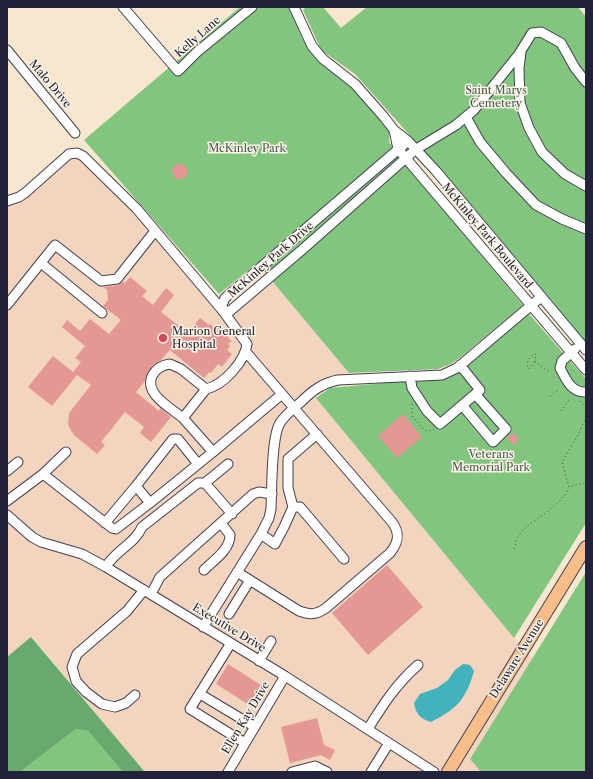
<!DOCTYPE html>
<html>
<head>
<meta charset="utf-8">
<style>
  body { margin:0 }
  #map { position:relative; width:593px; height:779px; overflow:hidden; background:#f6e7ce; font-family:"Libre Caslon Text",serif }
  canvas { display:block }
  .frame { position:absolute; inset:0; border:8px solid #22223b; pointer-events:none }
</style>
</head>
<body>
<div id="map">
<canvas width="593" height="779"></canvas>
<div class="frame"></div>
</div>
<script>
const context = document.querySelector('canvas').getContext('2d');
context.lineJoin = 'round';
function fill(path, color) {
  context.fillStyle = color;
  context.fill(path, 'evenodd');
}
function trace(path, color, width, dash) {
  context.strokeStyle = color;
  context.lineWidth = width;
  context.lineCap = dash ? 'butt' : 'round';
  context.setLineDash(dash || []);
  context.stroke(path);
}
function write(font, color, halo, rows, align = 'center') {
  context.font = font + ' "Libre Caslon Text",serif';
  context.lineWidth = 3;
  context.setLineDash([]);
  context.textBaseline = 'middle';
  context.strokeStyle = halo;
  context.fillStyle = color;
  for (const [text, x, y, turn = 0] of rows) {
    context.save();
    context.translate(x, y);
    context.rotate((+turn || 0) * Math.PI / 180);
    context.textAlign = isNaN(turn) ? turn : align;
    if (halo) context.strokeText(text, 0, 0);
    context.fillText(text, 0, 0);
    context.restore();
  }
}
fill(new Path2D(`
  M74,157L79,158L136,216L226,319L272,281L349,373L316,398L514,638L533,659L470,759L481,772H145L32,637L7,657V207L23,202Z`), '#f3d4bf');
fill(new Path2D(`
  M240,7H295L293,15L302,38L321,64L353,88L377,115L389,130V142L410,170L523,305L462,356L451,364L438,369L349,373L257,263L219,294L84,140Z
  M306,7H323L341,28L367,7H578L586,17V343L439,168L355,74L321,50L303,10Z
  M529,314L586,379V523L514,638L316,398L330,388L450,377L466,366Z
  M586,572V772H481L470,759Z
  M76,729L88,731L123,772H20Z`), '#81c57f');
fill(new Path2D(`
  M31,637L145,772H123L88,731L76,729L20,772H7V657Z`), '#68aa6e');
fill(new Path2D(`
  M463,664L470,665L474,671C466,699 457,709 431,722C420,719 416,714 414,703L420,694L437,688L448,680L455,670Z`), '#42b2bc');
fill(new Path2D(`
  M176,164L185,165L188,172L184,179H175L171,170Z
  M130,277L147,291L142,296L153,305L166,288L174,295L161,312L188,333L200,318L209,325L210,324L214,327L215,325L229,336L228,338L232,341L228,344L230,346L227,350L232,354L222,367L218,364L211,373L209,372L204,378L170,350L161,360L151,367L147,373L145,381L136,392L159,411L160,408L171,417L151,442L140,433L144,427L125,412L101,442L105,445L97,454L74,435L70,429L68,424L69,413L91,385L77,375L52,406L28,387L53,356L73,372L81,362L75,358L85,346L62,327L67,320L80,331L90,319L109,334L121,320L103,306L108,300L107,290L103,287L118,285L123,282L125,283Z
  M403,414L422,437L397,458L378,436Z
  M513,433L519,439L514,445L507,438Z
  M387,565L423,607L368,655L332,613Z
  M228,664L261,685L249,705L216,684Z
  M317,718L324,745L335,750L330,760L321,755L290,763L281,727Z`), '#e49893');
const minor = new Path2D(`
  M123,7L178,71L197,52L252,7
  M294,7L312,46L323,59L355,84L384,117L394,130L408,141L436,171L586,350
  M7,50L75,133
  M521,52L519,68L520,103L529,128L542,152L565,174L586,186
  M466,117L480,142L506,173L536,205L562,219L586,229
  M394,130L398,149L586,370
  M408,141L225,298L222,305L223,311H230L303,249L415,150L456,125L474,110L519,54L532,33L541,32L561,43L575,68L586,82
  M7,201L19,197L25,193L69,154L77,153L83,156L137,209L223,311L247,344C245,361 224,385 206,389
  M41,263L102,313
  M7,305L55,245L101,281L117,279L155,231
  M575,349L562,361L560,368C566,379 571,393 586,392
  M170,364L181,369L206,389L183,418C171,408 144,394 152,376C156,368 162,365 170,364Z
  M410,376L412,388L427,411L440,424L480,390L460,365
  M462,405L493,442L506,429L475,394
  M183,418L213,452L282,394L246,352
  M198,464L178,439H173L136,486L150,503L213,452
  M7,471L18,462
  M43,474L112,528L116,529L150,503
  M205,483L232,514
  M7,501L43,474L66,452
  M293,507H300L344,559
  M7,515L32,537L41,542L82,554L106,567L285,676L434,772
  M105,523L136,486
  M261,534L275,544L284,527L293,507L288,488V459L317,434
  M106,567C114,551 135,544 142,527L198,483H205L228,464
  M204,570C214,560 230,550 230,535L221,523
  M237,572L299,611C310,615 316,615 326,608L390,553C399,542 400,533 392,522L282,394
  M151,594L160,577L253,494L259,492L272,494
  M229,614L250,580
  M203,627L261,534L269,518L271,509C272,490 271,437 280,423C285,415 294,408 302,401C313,390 323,383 338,380L442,375L457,368L463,363L541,297
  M231,643L190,709L245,743
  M259,661L271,641
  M200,694L255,727
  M135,695L126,703L115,707L102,704L86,692L76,681L72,667L77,654L127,611L144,590
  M368,729C382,706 397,683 418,665
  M228,772L285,676
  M292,772L315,766L327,772
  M371,772L389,743`);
const major = new Path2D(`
  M448,772L586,547`);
trace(minor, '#424051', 11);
trace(major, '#424051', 14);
trace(new Path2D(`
  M535,362L529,369L527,365C528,359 530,356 536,354L535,362L550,372
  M550,396L558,390
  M580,401L586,408
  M412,404V416L424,430L432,431L434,429
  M561,411L569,400
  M586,417L578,435L562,462L569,487L586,482
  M514,549C516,546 515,544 516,540C517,537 521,533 523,530C537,518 561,505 569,488`), '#424051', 1, [1, 3]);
trace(minor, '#fff', 9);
trace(major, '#f8bd88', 12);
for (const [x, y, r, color] of [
  [163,338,5,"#d1495b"]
]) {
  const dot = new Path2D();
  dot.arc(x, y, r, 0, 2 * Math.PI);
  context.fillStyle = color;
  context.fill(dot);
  trace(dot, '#fcf5e5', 1.5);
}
write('11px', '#22223b', '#fcf5e5', [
  ["Kelly Lane",198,37,-41],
  ["Malo Drive",50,84,50],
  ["McKinley Park Boulevard",487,236,50],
  ["McKinley Park Drive",271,260,-41],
  ["Executive Drive",229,628,31],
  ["Delaware Avenue",517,659,-58],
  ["Ellen Kay Drive",246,718,-59]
]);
write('11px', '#435b53', '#fcf5e5', [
  ["Saint Marys",496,91],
  ["Cemetery",496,104],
  ["McKinley Park",247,149],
  ["Veterans",491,455],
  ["Memorial Park",491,468]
]);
write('11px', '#22223b', '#fcf5e5', [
  ["Marion General",172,332],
  ["Hospital",172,345]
], 'left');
</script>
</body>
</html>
